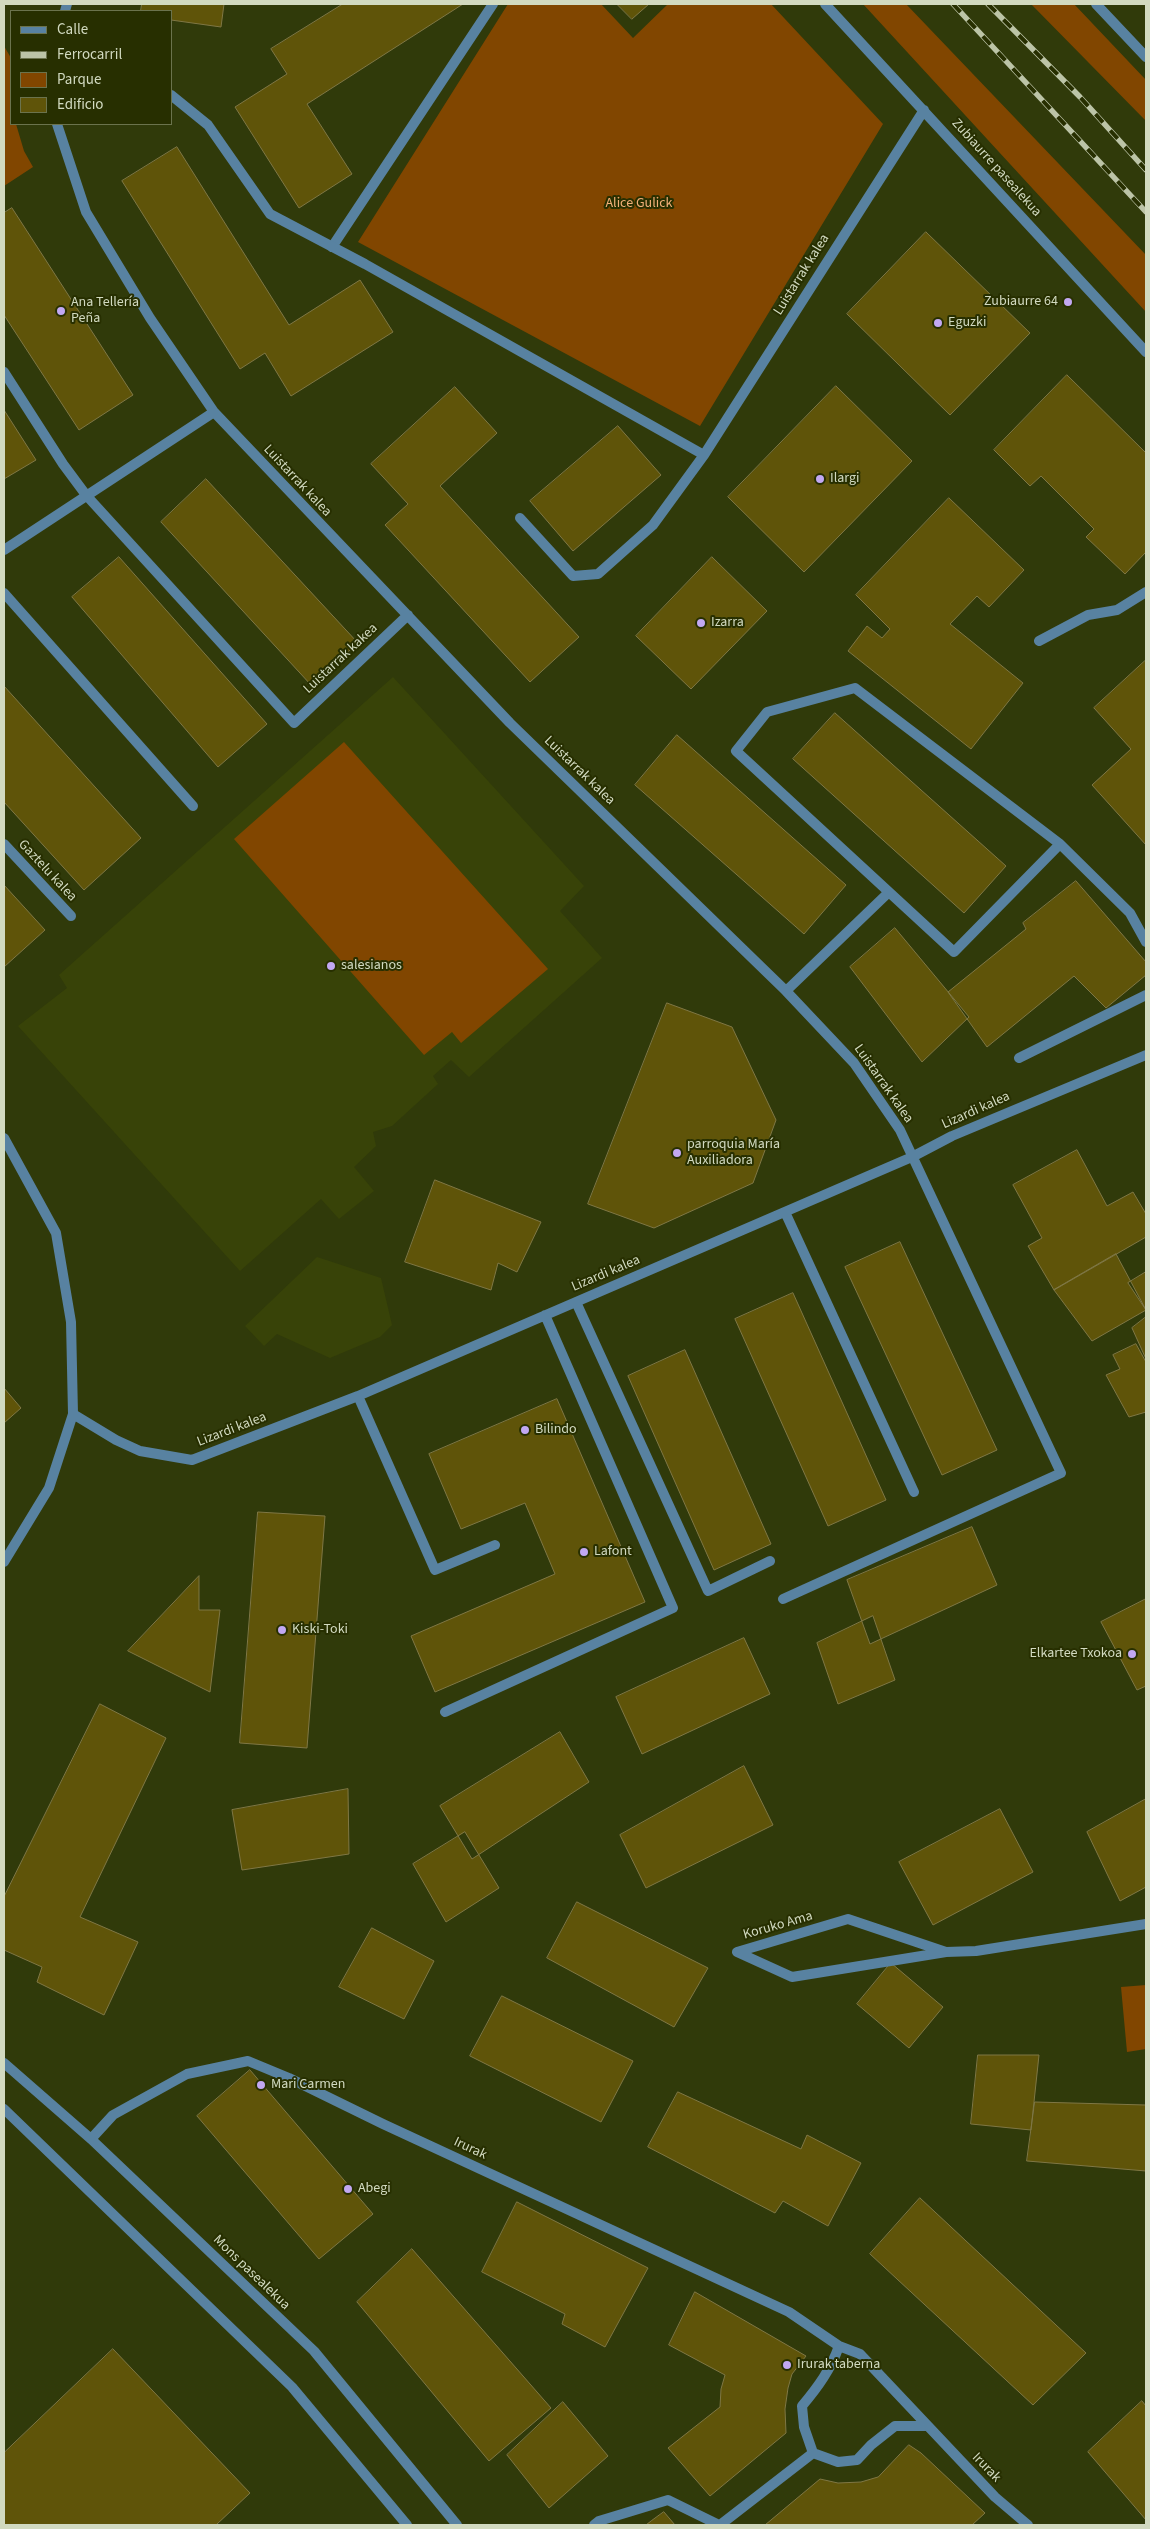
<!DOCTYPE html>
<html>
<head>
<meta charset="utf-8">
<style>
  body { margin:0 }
  #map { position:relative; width:1150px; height:2529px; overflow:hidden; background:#303a0a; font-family:"Source Sans 3",sans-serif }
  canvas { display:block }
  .frame { position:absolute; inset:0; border:5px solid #d2dac0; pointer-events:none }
  .legend { position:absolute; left:10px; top:10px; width:162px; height:115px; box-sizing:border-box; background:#272f00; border:1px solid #6b734d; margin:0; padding:6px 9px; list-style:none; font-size:15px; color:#d2dac0 }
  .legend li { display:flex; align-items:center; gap:10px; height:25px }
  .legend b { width:25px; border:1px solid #6b734d }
</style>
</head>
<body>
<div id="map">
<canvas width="1150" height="2529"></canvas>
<div class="frame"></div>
<ul class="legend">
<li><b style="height:6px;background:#5882a1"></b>Calle</li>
<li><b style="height:6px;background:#bcc4a7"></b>Ferrocarril</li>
<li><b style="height:14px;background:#814600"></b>Parque</li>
<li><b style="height:14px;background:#5f5409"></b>Edificio</li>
</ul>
</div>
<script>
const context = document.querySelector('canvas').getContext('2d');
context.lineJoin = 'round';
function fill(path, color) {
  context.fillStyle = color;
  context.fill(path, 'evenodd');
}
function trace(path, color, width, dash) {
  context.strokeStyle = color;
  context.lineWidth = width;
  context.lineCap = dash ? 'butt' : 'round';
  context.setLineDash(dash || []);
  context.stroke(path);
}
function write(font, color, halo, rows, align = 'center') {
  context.font = font + ' "Source Sans 3",sans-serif';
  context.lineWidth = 4;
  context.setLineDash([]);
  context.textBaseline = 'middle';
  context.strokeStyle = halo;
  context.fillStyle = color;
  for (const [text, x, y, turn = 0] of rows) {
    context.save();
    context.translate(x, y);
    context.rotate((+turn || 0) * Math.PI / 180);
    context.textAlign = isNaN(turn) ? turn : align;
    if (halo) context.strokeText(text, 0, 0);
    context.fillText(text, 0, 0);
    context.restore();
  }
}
fill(new Path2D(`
  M393,677L584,886L560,911L602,958L469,1077L451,1060L433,1076L438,1084L392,1126L373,1132L376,1146L354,1167L374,1191L339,1219L321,1199L240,1271L18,1026L67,988L59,975Z
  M317,1257L381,1278L392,1325L380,1337L330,1358L277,1334L264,1346L245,1326Z`), '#384308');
fill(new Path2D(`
  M508,4H601L633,38L668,4H771L883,124L700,426L358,242Z
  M863,4H906L1146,255V312Z
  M1031,4H1074L1146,80V121Z
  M4,46L11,58V124H16L24,151L33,167L4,186Z
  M344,742L548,969L461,1043L452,1032L424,1055L234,839Z
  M1146,1985V2049L1127,2052L1121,1987Z`), '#814600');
const building = new Path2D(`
  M142,4H224L221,27L171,20V11H141Z
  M343,4H463L307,104L352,174L299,208L235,107L287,74L271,49Z
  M617,4H649L632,19Z
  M177,147L289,325L360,280L393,332L291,396L265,353L240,369L122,181Z
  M12,208L133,395L79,430L4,315V213Z
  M926,232L1030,333L950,415L847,314Z
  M1067,375L1146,453V552L1125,574L1086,537L1094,529L1041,476L1030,486L994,450Z
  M836,386L912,461L804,572L728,497Z
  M455,387L497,433L440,486L579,637L530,682L385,525L408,504L371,464Z
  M4,410L36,460L4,479Z
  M618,426L661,475L573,551L530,501Z
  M206,479L358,643L311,685L161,522Z
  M949,498L1024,570L989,607L977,596L950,624L1023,683L971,749L848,651L867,626L882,638L890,629L856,595Z
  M119,557L267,724L218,767L72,597Z
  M712,557L767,611L691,689L636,636Z
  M1146,660V845L1092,785L1131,749L1094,708Z
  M4,686L141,838L84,890L4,802Z
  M835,713L1006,866L964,913L793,759Z
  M677,735L846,885L804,934L635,785Z
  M1076,881L1146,962V975L1106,1008L1074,976L987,1047L948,992L1026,929L1023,923Z
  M4,885L45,930L4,967Z
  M895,928L969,1017L922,1062L850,967Z
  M667,1003L732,1027L776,1120L753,1183L654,1228L588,1204Z
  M1077,1150L1107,1206L1133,1192L1146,1214V1237L1054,1290L1028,1246L1042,1238L1013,1185Z
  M435,1180L541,1222L517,1272L498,1263L491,1290L405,1262Z
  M900,1242L997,1450L942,1475L845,1267Z
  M1116,1254L1146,1310L1092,1341L1054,1290Z
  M1146,1272V1310L1128,1283Z
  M793,1293L886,1500L828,1526L735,1319Z
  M1146,1317V1359L1132,1328Z
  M1136,1344L1146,1362V1412L1129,1417L1106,1375L1120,1369L1113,1355Z
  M685,1350L771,1544L714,1570L628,1376Z
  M4,1388L21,1408L4,1423Z
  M557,1399L645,1602L435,1692L411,1636L555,1574L525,1503L461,1529L429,1454Z
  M258,1512L325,1516L307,1748L240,1743Z
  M972,1527L997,1585L870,1644L847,1580Z
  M199,1576V1610H220L210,1692L128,1651Z
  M1146,1599V1686L1137,1690L1101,1622Z
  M873,1616L895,1680L838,1704L817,1643Z
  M744,1638L770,1694L642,1754L616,1697Z
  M100,1704L166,1738L80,1917L138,1942L104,2015L37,1982L42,1967L4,1950V1897Z
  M560,1732L589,1782L472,1859L440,1806Z
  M744,1766L773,1825L646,1888L620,1835Z
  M348,1789L349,1854L242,1870L232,1810Z
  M1146,1799V1887L1120,1901L1087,1832Z
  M1000,1809L1033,1872L933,1925L899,1862Z
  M465,1832L499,1888L446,1922L413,1864Z
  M577,1902L708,1968L674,2027L547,1958Z
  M372,1928L434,1961L404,2019L339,1987Z
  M891,1963L943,2007L909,2048L857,2004Z
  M502,1996L633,2061L601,2122L470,2056Z
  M978,2055H1039L1031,2130L971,2124Z
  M250,2070L373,2214L319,2259L197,2116Z
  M678,2092L801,2149L807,2135L861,2163L828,2226L783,2201L775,2213L648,2147Z
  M1035,2102L1146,2105V2171L1027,2161Z
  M920,2198L1086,2353L1033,2405L870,2254Z
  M517,2202L648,2268L605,2347L562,2324L565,2314L482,2272Z
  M412,2249L551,2408L489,2461L357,2302Z
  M695,2292L806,2356L792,2374L788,2388L785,2409L786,2433L710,2496L668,2448L720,2407L721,2389L725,2375L669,2345Z
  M113,2349L250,2493L216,2525H4V2453Z
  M1142,2401L1146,2406V2520L1088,2452Z
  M563,2402L608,2456L549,2508L507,2455Z
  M909,2445L921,2453L985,2513L972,2525H765L820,2479L838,2483L861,2482L878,2477Z
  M664,2512L675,2525H646L651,2521Z`);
fill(building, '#5f5409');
trace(building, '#7f7745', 1);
trace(new Path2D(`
  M332,247L493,4
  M1039,641L1088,615L1117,610L1146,592`), '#5882a1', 10);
trace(new Path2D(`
  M825,4L1146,352
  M1096,4L1146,57
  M65,11L67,4
  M171,95L208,125L270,214L365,264L704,455
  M57,124L86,212L150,318L214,412L510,723L786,991L854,1063L900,1130L1061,1473L783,1599
  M4,372L63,464L86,495L294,723L408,615
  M520,518L573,576L598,574L653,525L704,455L924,110
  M4,550L214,412
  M4,593L193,806
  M4,844L71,916
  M1060,844L855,688L767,712L736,751L954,952L1060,844L1130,913L1146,942
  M786,991L888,893
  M1019,1058L1146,995
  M4,1138L56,1233L71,1322L73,1414L49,1488L4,1562
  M785,1212L914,1492
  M576,1302L708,1591L770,1561
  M358,1396L435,1570L495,1545
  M73,1414L116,1440L140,1451L192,1460L358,1396L912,1157L952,1136L1146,1055
  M445,1712L673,1608L545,1315
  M946,1952L848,1919L737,1952L792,1977L946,1952L976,1951L1146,1924
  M4,2063L91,2139L314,2351L457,2525
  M4,2109L292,2387L407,2525
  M91,2139L113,2115L187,2074L248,2061L289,2078L383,2124L789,2312L839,2346L860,2354L995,2497L1028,2525
  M813,2453L804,2427L802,2406C818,2387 831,2369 839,2346
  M594,2525L599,2521L668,2500L719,2525
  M720,2525L813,2453L838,2462L857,2460L871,2445L895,2426H928`), '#5882a1', 10);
const rail = new Path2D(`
  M953,4L1146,212
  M988,4L1080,97L1146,170`);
trace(rail, '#bcc4a7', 5.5);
trace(rail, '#272f00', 4, [11]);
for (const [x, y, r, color] of [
  [1068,302,5,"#c2a8f2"],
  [61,311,5,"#c2a8f2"],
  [938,323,5,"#c2a8f2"],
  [820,479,5,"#c2a8f2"],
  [701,623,5,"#c2a8f2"],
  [331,966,5,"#c2a8f2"],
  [677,1153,5,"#c2a8f2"],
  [525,1430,5,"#c2a8f2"],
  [584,1552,5,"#c2a8f2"],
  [282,1630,5,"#c2a8f2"],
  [1132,1654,5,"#c2a8f2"],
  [261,2085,5,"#c2a8f2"],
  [348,2189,5,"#c2a8f2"],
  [787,2365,5,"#c2a8f2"]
]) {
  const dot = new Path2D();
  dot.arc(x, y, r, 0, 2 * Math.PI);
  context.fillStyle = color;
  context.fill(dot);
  trace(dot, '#272f00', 2);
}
write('14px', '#d2dac0', '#272f00', [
  ["Zubiaurre pasealekua",996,168,48],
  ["Luistarrak kalea",802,275,-58],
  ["Luistarrak kalea",297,481,47],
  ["Luistarrak kakea",341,659,-43],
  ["Luistarrak kalea",579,771,44],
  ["Gaztelu kalea",47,871,47],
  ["Luistarrak kalea",883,1084,55],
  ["Lizardi kalea",976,1111,-24],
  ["Lizardi kalea",606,1274,-23],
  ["Lizardi kalea",232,1430,-21],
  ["Koruko Ama",778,1926,-16],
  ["Irurak",470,2149,25],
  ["Mons pasealekua",251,2273,44],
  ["Irurak",986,2468,46]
]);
write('14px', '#f2af78', '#272f00', [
  ["Alice Gulick",639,204]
]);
write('14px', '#d2dac0', '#272f00', [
  ["Zubiaurre 64",1058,302,"right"],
  ["Ana Tellería",71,303],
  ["Peña",71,319],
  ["Eguzki",948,323],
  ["Ilargi",830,479],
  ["Izarra",711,623],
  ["salesianos",341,966],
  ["parroquia María",687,1145],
  ["Auxiliadora",687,1161],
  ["Bilindo",535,1430],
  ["Lafont",594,1552],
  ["Kiski-Toki",292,1630],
  ["Elkartee Txokoa",1122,1654,"right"],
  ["Mari Carmen",271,2085],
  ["Abegi",358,2189],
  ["Irurak taberna",797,2365]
], 'left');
</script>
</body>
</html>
